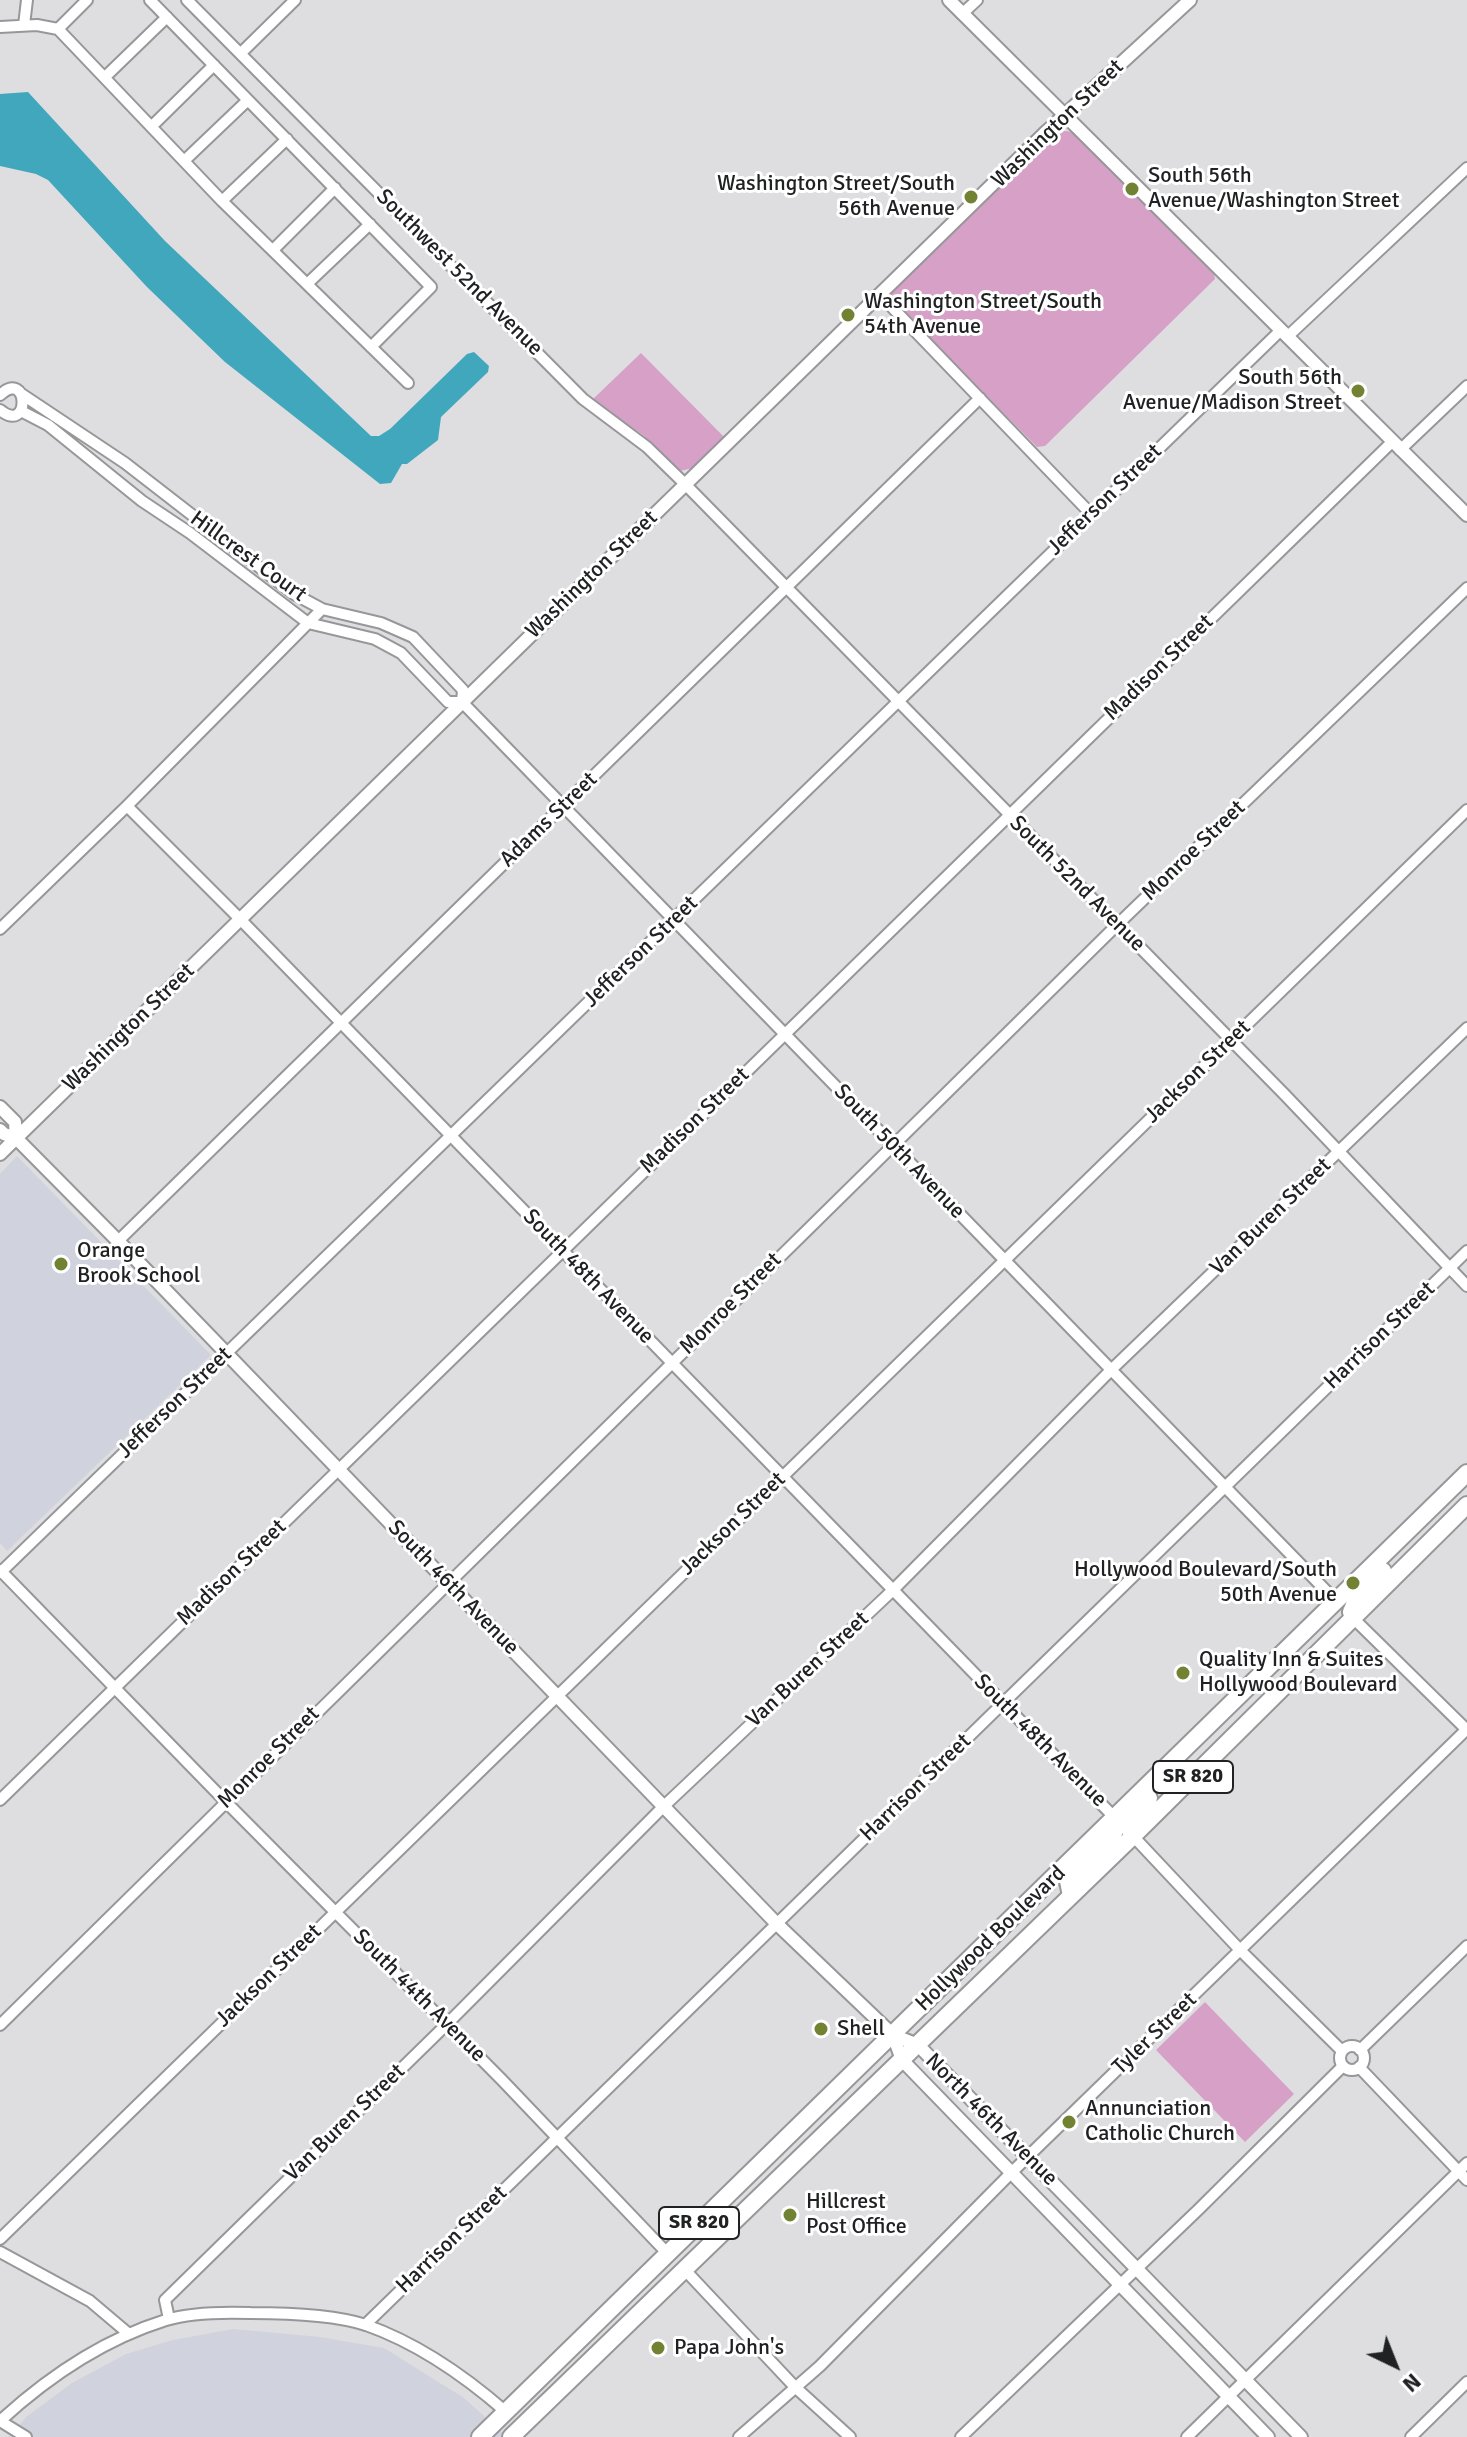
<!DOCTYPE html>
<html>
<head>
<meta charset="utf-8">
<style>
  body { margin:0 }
  #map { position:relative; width:1467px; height:2437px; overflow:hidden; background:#dedee1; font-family:Signika,sans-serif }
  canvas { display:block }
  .north { position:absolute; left:1355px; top:2325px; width:80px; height:80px; -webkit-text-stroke:6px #fff; paint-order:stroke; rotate:137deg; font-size:22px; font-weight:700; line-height:32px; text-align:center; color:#202122 }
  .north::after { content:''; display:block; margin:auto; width:28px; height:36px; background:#202122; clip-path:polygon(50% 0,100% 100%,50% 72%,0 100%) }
</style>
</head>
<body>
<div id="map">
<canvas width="1467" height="2437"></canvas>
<div class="north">N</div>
</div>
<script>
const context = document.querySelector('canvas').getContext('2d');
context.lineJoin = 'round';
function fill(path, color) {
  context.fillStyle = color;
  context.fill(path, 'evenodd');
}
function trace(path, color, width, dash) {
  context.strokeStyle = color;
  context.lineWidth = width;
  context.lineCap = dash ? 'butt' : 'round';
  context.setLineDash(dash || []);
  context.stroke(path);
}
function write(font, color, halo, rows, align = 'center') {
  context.font = font + ' Signika,sans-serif';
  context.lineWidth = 6;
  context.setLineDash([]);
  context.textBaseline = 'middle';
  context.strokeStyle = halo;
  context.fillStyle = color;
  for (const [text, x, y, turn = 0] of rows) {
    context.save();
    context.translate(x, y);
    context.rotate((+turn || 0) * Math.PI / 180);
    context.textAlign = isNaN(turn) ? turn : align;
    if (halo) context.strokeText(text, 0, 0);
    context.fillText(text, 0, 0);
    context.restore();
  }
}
fill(new Path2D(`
  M17,1156L211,1355L7,1551L0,1543V1174Z
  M233,2329L320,2337L384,2348L464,2398L507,2437H9L26,2417L72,2383L126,2354L173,2340Z`), '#d0d3dd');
fill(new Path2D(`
  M1067,131L1073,133L1213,269L1215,279L1045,446L1037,447L894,303L890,292L1056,132Z
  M641,353L725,438L693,468L680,471L643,435L592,400Z
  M1205,2002L1294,2094L1245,2142L1156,2050Z`), '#d6a0c7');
fill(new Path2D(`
  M28,92L165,241L371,436H379L390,429L467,354L474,352L489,366L488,372L441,417L438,440L407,464H402L391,483L380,484L225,362L147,287L48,180L36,174L0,166V94Z`), '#41a7bc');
const minor = new Path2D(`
  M150,0L431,287L371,347
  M187,0L583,399L647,447L685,484L1286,1096L1467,1286
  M962,14L977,0
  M24,25L27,0
  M0,27L37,25L58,29L222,201L408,383
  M58,29L87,0
  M241,53L295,0
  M105,77L167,17
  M152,126L214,65
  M184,161L248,100
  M222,201L287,139
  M273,250L335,188
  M307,284L370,224
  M876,301L888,303L1091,514
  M1287,337L1467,168
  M20,393L125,463L294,594L322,609L381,623L413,637L463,690L462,702
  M0,395C29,368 31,435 0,410
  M21,411L48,425L142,501L190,533L308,623L375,639L401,653L448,702H462
  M1400,450L1467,386
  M462,702L1336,1601
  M127,806L240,919L1115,1818
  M0,929L127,806L322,609
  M118,1241L980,398
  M0,1570L225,1801L502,2080L668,2254
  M0,1573L1281,330
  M1353,1618L1467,1730
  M0,1800L1392,442
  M1133,1836L1241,1951L1342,2051
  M0,2025L1117,925L1467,588
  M1340 2058a12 12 0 1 1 24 0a12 12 0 1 1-24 0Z
  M1360,2050L1467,1946
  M1359,2067L1467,2180
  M0,2239L1467,810
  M0,2252L90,2301L129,2334
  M684,2269L795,2387L850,2437
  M169,2319L165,2300L447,2024L664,1806L893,1590L1112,1369L1467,1028
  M365,2325L1467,1251
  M26,2437L0,2421C49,2376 102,2340 166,2320C192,2312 223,2312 251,2313C283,2313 335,2315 366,2325C417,2343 466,2377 506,2412
  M739,2437L820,2366L1011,2173L1467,1729
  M961,2437L1198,2210L1343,2066
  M1187,2437L1467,2163
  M1411,2437L1467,2382`);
const tertiary = new Path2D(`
  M949,0L1467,515
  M0,1107L15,1122L16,1138
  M0,1130L4,1134L16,1138L118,1241L777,1924L893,2035L918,2045L1301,2437
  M0,1154L1044,134L1190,0
  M893,2035L902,2060L1268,2437`);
const trunk = new Path2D(`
  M1353,1618L1351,1612L1358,1596L1383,1571
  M1133,1836L1129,1828L1133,1817L1149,1798
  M1071,1896L1068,1881L1110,1841L1118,1824L1115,1818
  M480,2437L1467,1473
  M511,2437L1133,1836L1467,1505`);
trace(minor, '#97979a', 14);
trace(tertiary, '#97979a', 16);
trace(trunk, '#97979a', 20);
trace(minor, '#fff', 10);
trace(tertiary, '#fff', 12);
trace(trunk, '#fff', 16);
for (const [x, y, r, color] of [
  [1132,189,8,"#718333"],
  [971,197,8,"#718333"],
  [848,315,8,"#718333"],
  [1358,391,8,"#718333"],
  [61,1264,8,"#718333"],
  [1353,1583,8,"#718333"],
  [1183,1673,8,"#718333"],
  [821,2029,8,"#718333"],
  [1069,2122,8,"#718333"],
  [790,2215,8,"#718333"],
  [658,2348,8,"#718333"]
]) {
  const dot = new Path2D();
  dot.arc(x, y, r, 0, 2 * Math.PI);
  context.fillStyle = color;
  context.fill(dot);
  trace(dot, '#fff', 3);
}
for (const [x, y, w] of [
  [1193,1777,80],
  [699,2223,80]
]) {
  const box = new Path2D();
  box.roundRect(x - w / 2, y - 16, w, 32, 6);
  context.fillStyle = '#fff';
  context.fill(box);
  trace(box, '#202122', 2);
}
write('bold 20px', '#202122', null, [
  ["SR 820",1193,1777],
  ["SR 820",699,2223]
]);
write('22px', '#202122', '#fff', [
  ["Washington Street",1058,124,-44],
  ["Southwest 52nd Avenue",459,273,45],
  ["Jefferson Street",1105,500,-44],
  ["Hillcrest Court",248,557,36],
  ["Washington Street",592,575,-44],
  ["Madison Street",1159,668,-44],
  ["Adams Street",549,820,-44],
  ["Monroe Street",1194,851,-44],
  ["South 52nd Avenue",1077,884,45],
  ["Jefferson Street",641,952,-44],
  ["Washington Street",129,1028,-44],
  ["Jackson Street",1198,1072,-44],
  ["Madison Street",695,1121,-44],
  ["South 50th Avenue",899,1152,46],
  ["Van Buren Street",1271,1217,-44],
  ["South 48th Avenue",588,1277,46],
  ["Monroe Street",731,1304,-45],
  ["Harrison Street",1380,1336,-44],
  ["Jefferson Street",175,1403,-44],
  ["Jackson Street",733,1524,-44],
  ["Madison Street",232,1573,-44],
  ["South 46th Avenue",453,1588,46],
  ["Van Buren Street",808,1670,-43],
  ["South 48th Avenue",1040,1741,45],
  ["Monroe Street",269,1758,-45],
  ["Harrison Street",916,1788,-44],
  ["Hollywood Boulevard",991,1939,-44],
  ["Jackson Street",269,1976,-44],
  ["South 44th Avenue",419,1996,45],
  ["Tyler Street",1155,2034,-44],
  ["North 46th Avenue",991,2120,45],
  ["Van Buren Street",345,2123,-44],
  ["Harrison Street",452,2240,-44]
]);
write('22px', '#202122', '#fff', [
  ["South 56th",1148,176],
  ["Avenue/Washington Street",1148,201],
  ["Washington Street/South",955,184,"right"],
  ["56th Avenue",955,209,"right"],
  ["Washington Street/South",864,302],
  ["54th Avenue",864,327],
  ["South 56th",1342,378,"right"],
  ["Avenue/Madison Street",1342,403,"right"],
  ["Orange",77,1251],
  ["Brook School",77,1276],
  ["Hollywood Boulevard/South",1337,1570,"right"],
  ["50th Avenue",1337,1595,"right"],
  ["Quality Inn & Suites",1199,1660],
  ["Hollywood Boulevard",1199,1685],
  ["Shell",837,2029],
  ["Annunciation",1085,2109],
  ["Catholic Church",1085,2134],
  ["Hillcrest",806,2202],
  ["Post Office",806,2227],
  ["Papa John's",674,2348]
], 'left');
</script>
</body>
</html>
